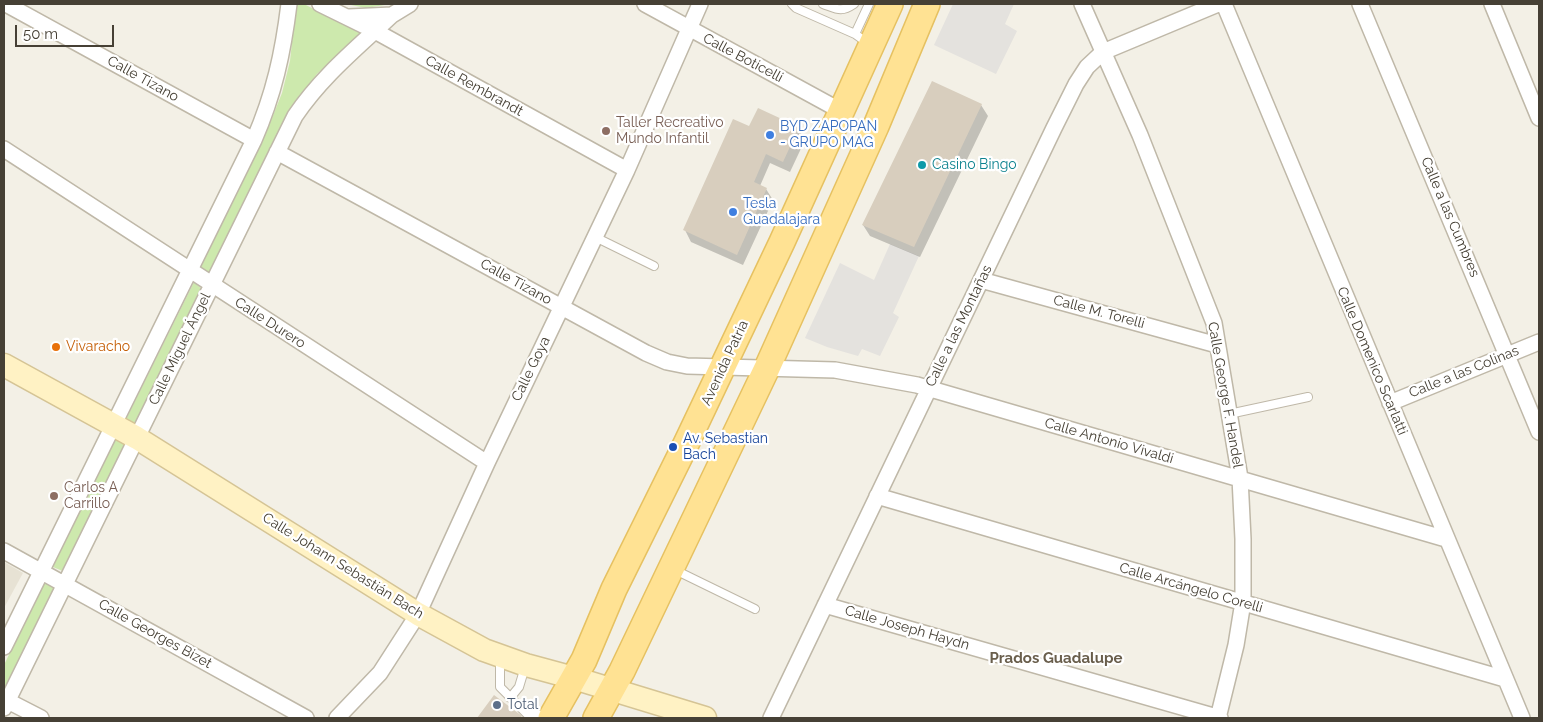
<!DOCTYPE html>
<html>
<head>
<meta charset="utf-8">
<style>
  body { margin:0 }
  #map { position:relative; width:1543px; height:722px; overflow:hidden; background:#f3f0e6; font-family:Raleway,sans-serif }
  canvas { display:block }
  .frame { position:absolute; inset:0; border:5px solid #464035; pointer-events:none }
  .scale { position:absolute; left:15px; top:25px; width:99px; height:22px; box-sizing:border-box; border:2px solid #464035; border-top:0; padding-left:6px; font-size:15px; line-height:18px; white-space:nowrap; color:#464035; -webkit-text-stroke:4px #fff; paint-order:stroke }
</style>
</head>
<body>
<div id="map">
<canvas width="1543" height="722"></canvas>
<div class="frame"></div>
<div class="scale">50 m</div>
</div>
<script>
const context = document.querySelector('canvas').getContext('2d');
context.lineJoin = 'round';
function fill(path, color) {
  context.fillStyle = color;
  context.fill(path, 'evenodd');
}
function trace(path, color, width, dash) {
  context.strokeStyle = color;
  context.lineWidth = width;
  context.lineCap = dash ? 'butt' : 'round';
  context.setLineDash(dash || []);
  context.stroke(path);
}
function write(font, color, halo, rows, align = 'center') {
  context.font = font + ' Raleway,sans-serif';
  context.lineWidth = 4.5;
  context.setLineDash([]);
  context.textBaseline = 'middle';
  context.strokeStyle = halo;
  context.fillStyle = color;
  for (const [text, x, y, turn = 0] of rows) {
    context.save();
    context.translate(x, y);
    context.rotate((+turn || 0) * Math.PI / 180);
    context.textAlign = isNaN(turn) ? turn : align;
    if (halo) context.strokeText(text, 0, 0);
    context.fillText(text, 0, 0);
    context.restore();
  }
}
fill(new Path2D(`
  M4,562L23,573L4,608Z`), '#e7e2d4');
fill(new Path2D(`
  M296,4H304L362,34L317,74L297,100L210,277L198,269L272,118L282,93L290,61Z
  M346,4H391L366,8Z
  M194,282L203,290L135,426L125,421Z
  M116,435L128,441L65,572L53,567Z
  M45,579L59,585L9,689L4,687V665Z`), '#cde9ad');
fill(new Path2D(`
  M953,4H1014L1005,24L1017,31L996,74L934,45Z
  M890,244L919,256L893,313L899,317L880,356L862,349L858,356L827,347L805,338L840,263L874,280Z`), '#e4e2de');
fill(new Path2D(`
  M981,105L988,116L920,257L870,236L863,225Z
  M748,127L798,128L805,140L790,172L770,163L760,186L766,189L773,200L743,265L691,242L685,230Z`), '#0003');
fill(new Path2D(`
  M932,81L982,104L914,247L862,225Z
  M758,108L799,127L783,162L766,154L754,182L767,188L737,255L683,230L733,119L749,126Z
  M494,695L522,716L520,718H477Z`), '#d8cebe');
const lane = new Path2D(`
  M792,4L796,8L855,34L869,44
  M823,4C837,9 841,13 854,4
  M855,34L869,4
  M595,237L654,266
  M1229,414L1308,397
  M673,569L755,609
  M500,658V687L527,714L547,715
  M510,698L519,687L525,667`);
const street = new Path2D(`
  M6,4L254,140
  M320,4L375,31L627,170
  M645,4L841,111
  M1082,4L1140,135L1214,323L1240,478L1243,539V602L1236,645L1218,718
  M1224,4L1522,718
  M1360,4L1539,432
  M1492,4L1539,118
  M349,17L392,15L410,4
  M4,149L487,463
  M277,152L646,353L667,362L687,366L835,370L917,385L1446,539
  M981,280L1217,345
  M1390,403L1539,342
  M877,496L1505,679
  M4,551L306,718
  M825,605L1220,718
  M4,647L254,140C274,94 283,53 289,4
  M4,699L41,718
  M4,708L295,116C322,76 357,48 392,15
  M337,718L380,673L418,614L487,463L627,170L700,4
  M771,718L1054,128L1076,84L1087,67L1103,52L1218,4`);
const secondary = new Path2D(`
  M4,365L137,438L418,614L484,650L526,665L574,678L705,718`);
const primary = new Path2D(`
  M551,718L584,660L614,589L686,444L782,242L890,4
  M596,718L622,671L767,368L876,126L927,4`);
trace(lane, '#bfb8a8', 10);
trace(street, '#bfb8a8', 18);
trace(secondary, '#d5c495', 25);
trace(primary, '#e6c161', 28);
trace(lane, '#fff', 8);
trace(street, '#fff', 15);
trace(secondary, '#fff2c4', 22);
trace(primary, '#ffe293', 25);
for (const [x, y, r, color] of [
  [606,131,5,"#8d6e63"],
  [770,135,5,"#3f7fe0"],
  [922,165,5,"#0f9aa8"],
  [733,212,5,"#3f7fe0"],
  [56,347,5,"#e8710a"],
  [673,447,5,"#1a4fb4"],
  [54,496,5,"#8d6e63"],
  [497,705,5,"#5c6f8a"]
]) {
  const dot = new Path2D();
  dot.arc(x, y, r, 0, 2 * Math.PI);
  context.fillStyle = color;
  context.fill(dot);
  trace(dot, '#fff', 2);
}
write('14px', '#464035', '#fff', [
  ["Calle Boticelli",743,58,28],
  ["Calle Tizano",143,79,29],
  ["Calle Rembrandt",474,86,29],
  ["Calle a las Cumbres",1450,217,67],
  ["Calle Tizano",516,282,29],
  ["Calle M. Torelli",1099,312,15],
  ["Calle Durero",270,323,33],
  ["Calle a las Montañas",959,326,-64],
  ["Calle Miguel Ángel",180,349,-64],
  ["Calle Domenico Scarlatti",1372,361,67],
  ["Avenida Patria",725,363,-65],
  ["Calle Goya",531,369,-64],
  ["Calle a las Colinas",1464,372,-22],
  ["Calle George F. Handel",1225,395,80],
  ["Calle Antonio Vivaldi",1109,441,16],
  ["Calle Johann Sebastián Bach",343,566,32],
  ["Calle Arcángelo Corelli",1191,588,16],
  ["Calle Joseph Haydn",907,628,16],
  ["Calle Georges Bizet",155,634,29]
]);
write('14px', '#785e54', '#fff', [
  ["Taller Recreativo",616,123],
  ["Mundo Infantil",616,139],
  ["Carlos A",64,488],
  ["Carrillo",64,504]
], 'left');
write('14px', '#366cbe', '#fff', [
  ["BYD ZAPOPAN",780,127],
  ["- GRUPO MAG",780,143],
  ["Tesla",743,204],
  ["Guadalajara",743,220]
], 'left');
write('14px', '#0d838f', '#fff', [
  ["Casino Bingo",932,165]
], 'left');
write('14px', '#c56008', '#fff', [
  ["Vivaracho",66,347]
], 'left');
write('14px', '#164399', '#fff', [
  ["Av. Sebastian",683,439],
  ["Bach",683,455]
], 'left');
write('14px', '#4e5e75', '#fff', [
  ["Total",507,705]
], 'left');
write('bold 15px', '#695e4c', '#fff', [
  ["Prados Guadalupe",1056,658]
]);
</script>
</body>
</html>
